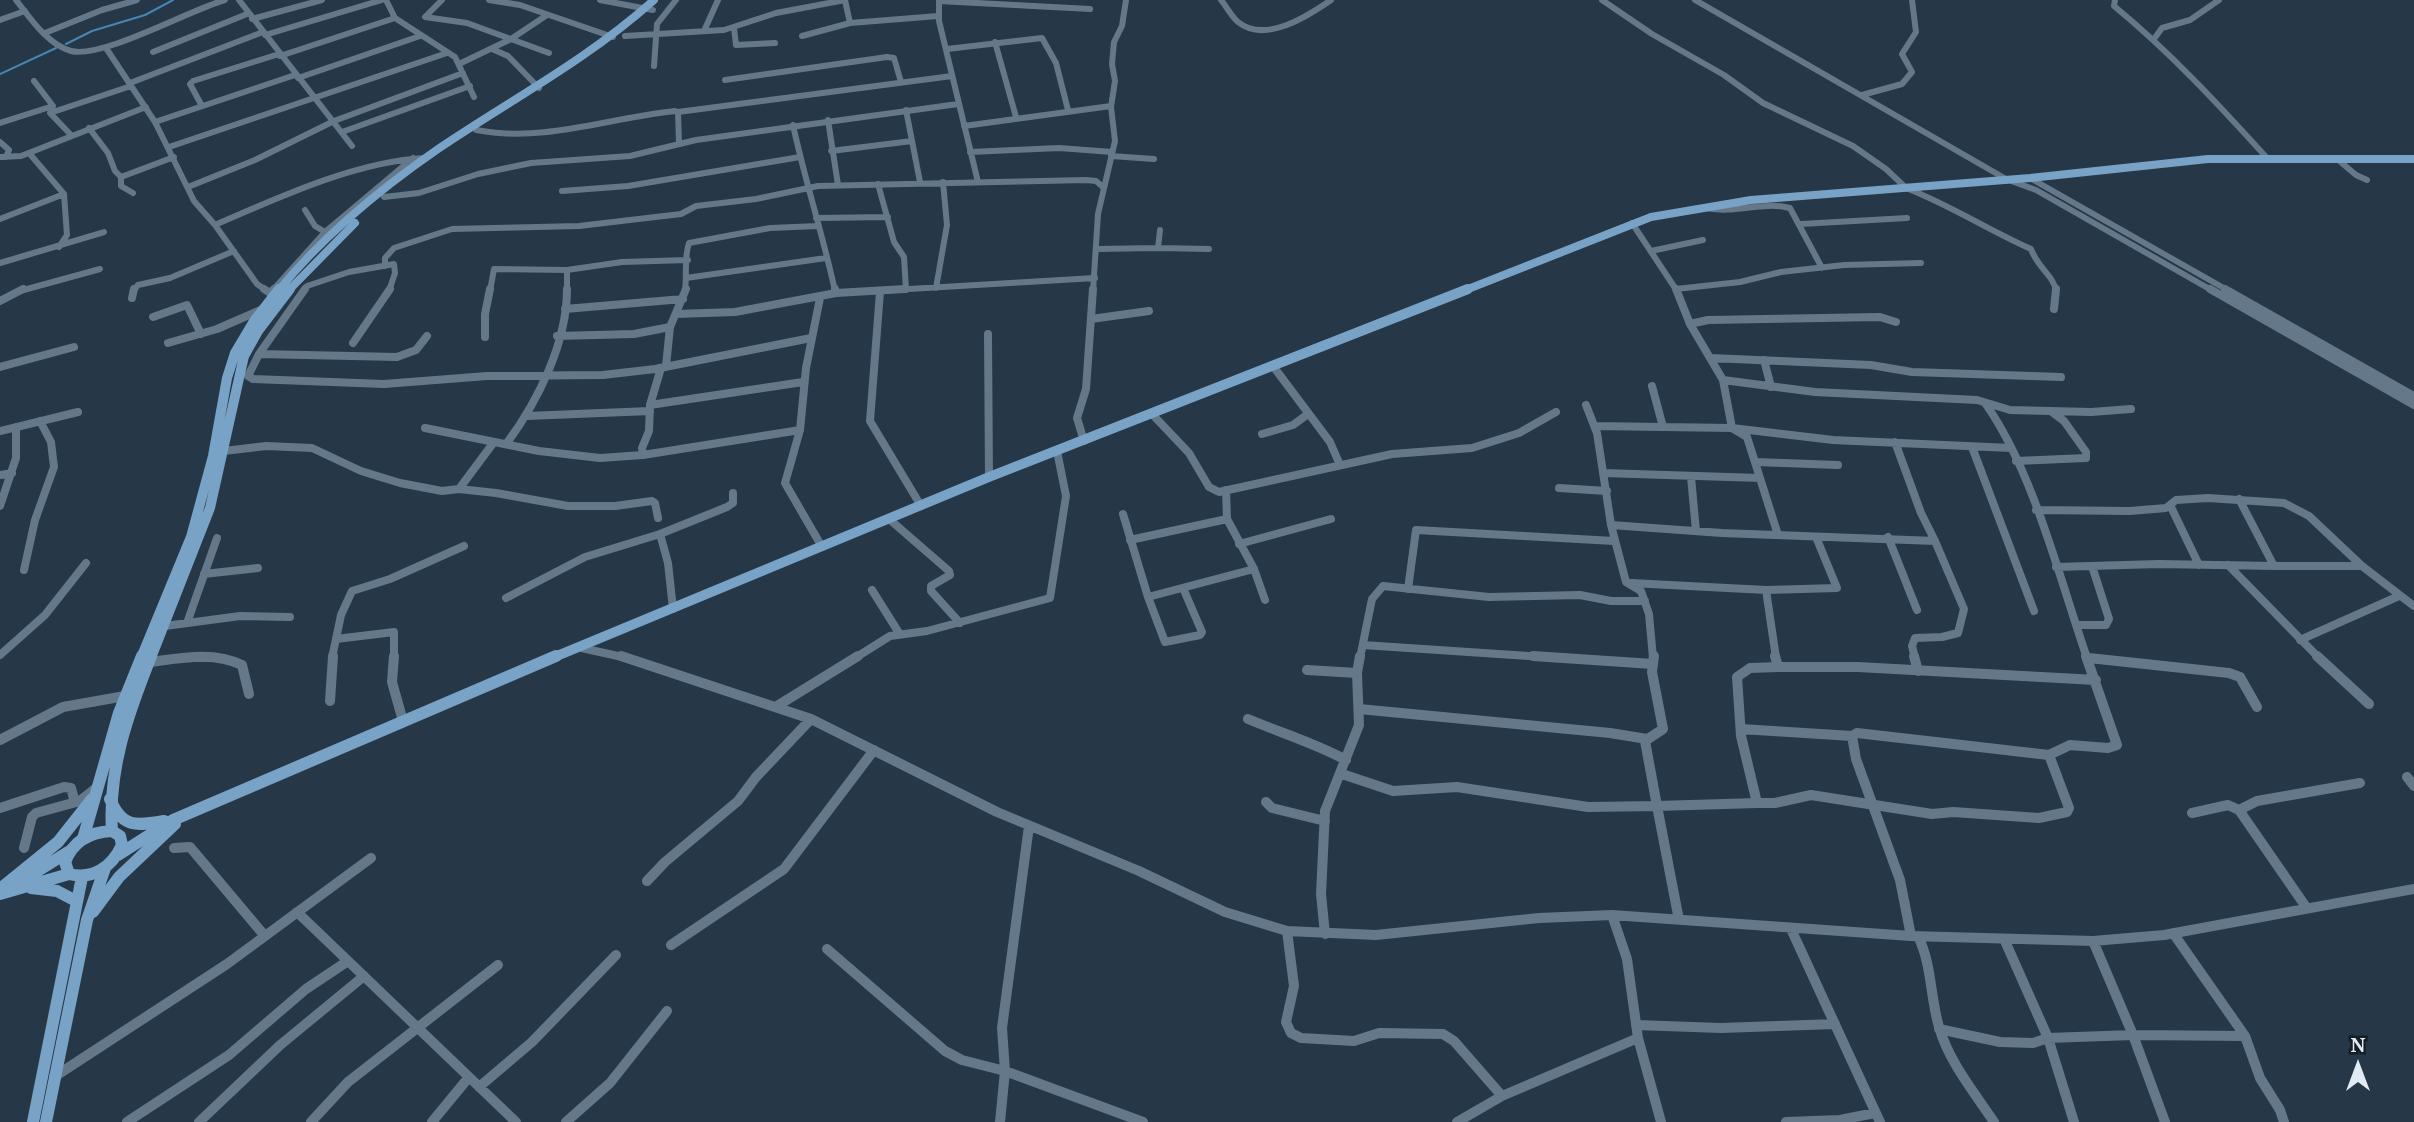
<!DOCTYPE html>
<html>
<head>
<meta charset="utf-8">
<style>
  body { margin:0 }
  #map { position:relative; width:2414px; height:1122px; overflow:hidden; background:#263847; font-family:"Noto Serif",serif }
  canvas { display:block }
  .north { position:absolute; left:2323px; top:1031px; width:70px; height:70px; -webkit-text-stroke:5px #161e25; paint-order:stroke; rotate:0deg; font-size:19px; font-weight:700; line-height:28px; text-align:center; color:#e0ebf5 }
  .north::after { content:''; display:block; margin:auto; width:24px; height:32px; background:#e0ebf5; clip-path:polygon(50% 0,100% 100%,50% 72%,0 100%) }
</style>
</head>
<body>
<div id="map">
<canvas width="2414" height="1122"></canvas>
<div class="north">N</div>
</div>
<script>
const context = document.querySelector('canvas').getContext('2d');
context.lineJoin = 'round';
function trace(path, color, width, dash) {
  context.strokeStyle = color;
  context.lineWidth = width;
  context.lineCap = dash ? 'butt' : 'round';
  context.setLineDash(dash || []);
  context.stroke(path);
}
trace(new Path2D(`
  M66,44L92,31L145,15L173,0
  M0,74L56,48`), '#4685b6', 2);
trace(new Path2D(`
  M16,0C30,18 48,45 71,51C102,59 189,10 225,0
  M239,0L352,146
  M442,0L425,17L467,23L549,53
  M489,0L520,5L613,37
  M600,0L653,10
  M845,0L850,23L938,16
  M939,0V21L978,182
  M1221,0C1227,7 1231,16 1238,22C1265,44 1308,16 1331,0
  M1602,0L1652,34L1724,75L1763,103L1853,146L1886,169L1905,187
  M1695,0L2006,179L2036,190L2213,291
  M2115,0L2114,6C2170,52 2218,104 2267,158
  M939,1L1090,9
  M387,2L395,18L455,57L474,97
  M252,19L322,0
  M0,20L25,11
  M734,28L736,45L775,43
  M704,31L718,0
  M45,33L102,10L137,0
  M265,35L382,0
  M625,36L724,30L776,13L845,0
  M802,36L850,23
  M2154,39L2162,28L2190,20L2219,0
  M995,42L1016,117
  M106,48L155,122L194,201L215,225L257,284L267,291
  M492,49L508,56L539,88
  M947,49L1042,38L1056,63L1068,110
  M153,52L247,14
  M280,56L395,18
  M459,64L511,39L547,15
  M654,66L657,24L676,0
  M298,78L420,36
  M725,80L887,57L894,58L901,82
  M34,81L53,106L50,113L71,135
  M130,83L263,32
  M1862,95L1902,84L1912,72L1902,54L1916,32L1912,0
  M202,106L190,84L193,81L279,54
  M906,110L920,182
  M678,112L952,76
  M50,113L131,86
  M828,120L838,185
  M155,122L295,75
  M0,123L53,106
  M793,125C805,181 823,235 835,291
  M964,126L1111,106
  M89,128L108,153L115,171L121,177V186L133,193
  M476,130C544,143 608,118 675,111L678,112L679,143
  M342,132L470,86
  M0,142L9,150L6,157
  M169,147L447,53
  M831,151L912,141
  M970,152L1059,148L1112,152
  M29,153L64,194L67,235L59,247
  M1111,156L1154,159
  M0,157L21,156L146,107
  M2336,158L2356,175L2367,180
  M121,177L174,157
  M2030,178L2229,291
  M878,184L894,242L904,257L906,290
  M188,187L255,160L334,121L463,73
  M1906,188C1950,205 1988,230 2031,249C2037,267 2054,276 2056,291
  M562,191L628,186L800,157
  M384,197L419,193L478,174L531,163L630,156L696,140L958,104
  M1707,208C1735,214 1762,201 1790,208L1822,268
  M305,210L315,226L325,232
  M816,218L888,217
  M0,219L64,194
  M1632,223L1677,291
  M1801,224L1907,218
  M215,225C277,198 357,161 425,158
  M1158,248L1209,249
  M1096,249L1158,248L1160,230
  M1651,251L1703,240
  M0,263L104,232
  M385,266V258L394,248L452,229L579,226L681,214L696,206L756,199L818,186L1086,180L1096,181L1103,187
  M567,270V291
  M686,278L826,258
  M936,288L947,225L943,182
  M1676,289L1740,282L1781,272L1844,265L1921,263
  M20,291L100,269
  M133,291L138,285L170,278L234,251
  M272,291L325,232L413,158
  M304,291L307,286L349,272L394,264L395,273L389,291
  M490,291L494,269L567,270L622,262L688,260
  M685,291C687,275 684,257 689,243L770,228L818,226
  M875,291L1095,278
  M1093,291L1098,214L1115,141L1111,107L1115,81L1112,64L1114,42L1122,26L1126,0`), '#647889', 6);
trace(new Path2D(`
  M264,289L273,295
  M835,289L836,293
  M1676,289L1690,324L1723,380L1815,392L1977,400L2010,410L2091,412L2131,409
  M2210,289L2414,405
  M2225,289L2414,396
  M271,292L274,289
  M880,292L870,421L921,506
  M132,298L134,289
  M820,298L806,368L800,430L785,483L822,547
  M0,301L23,289
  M565,309L683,299
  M2054,309L2056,289
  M676,314L735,312L836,293L905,289
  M153,317L187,305L201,334
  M1091,319L1149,311
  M1690,324L1708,320L1880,317L1896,322
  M988,334L989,477
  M427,336L416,350L397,357L259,354L248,376L253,379L384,384L487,376L603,375L655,369L811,338
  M557,336L634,334L670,327
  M485,337V314L490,289
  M168,343L217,329L263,309
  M353,343L390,289
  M259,354L305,289
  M1711,358L1871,365L1912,372L2061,377
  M1764,360L1771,387
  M666,366L670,327L686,289
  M1273,366L1330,442L1340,465
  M0,367L74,347
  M1723,380L1732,428L1747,437L1778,535
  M1652,386L1663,427
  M1985,403C2033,470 2060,580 2087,658
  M650,405L803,382
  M1586,405L1597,433L1611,525L1626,582L1641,591L1649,614L1653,658
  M1152,414L1189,453L1209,487L1219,492L1392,454L1472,448L1519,433L1556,412
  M527,416L650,411
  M1595,426L1732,428L1833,440L2011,448
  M425,428L539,451L600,458L643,455L800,430
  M0,431L78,412
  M1262,434L1293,425L1308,414
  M1084,441L1077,418L1086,389L1093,289
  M1895,442L1921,513L1935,541
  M507,443C538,401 567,343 567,289
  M1972,447L2034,611
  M224,451L266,446L312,448L361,471L400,483L442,491L459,489L496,493L568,506H615L652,501L655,503L658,518
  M643,455L642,448L649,431L650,405L661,368
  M2016,461L2086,458V452L2064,421L2052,412
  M1755,462L1838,465
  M1603,473L1760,478
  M0,475L12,473
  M1691,477L1696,531
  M1559,488L1607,491
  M459,489L494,442
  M1226,490L1227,519L1254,569L1265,600
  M2170,505L2199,565
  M0,506L16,458V427
  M2036,510L2130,511L2166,508L2176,500L2208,498L2284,503L2309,516L2362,566L2414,606
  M1123,514L1148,597L1165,642L1200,635L1202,632L1183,588
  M889,519L949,571L950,575L931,586V591L960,623
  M1611,525L1722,533L1935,541L1964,609L1958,633L1942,637L1915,638L1912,646L1915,658
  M660,534L668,563L673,609
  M1888,537L1917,610
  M1130,540L1227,519
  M1239,544L1331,519
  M2228,565L2319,658
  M2274,566H2362
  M2056,567L2159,564L2274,566L2239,499
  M24,570L35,520L54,467L51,442L40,421
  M204,574L258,568
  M1631,583L1766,590L1837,588L1816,537
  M1408,589L1416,530L1614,541
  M872,590L899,633
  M1766,590L1776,658
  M1148,597L1254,569
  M506,598L585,557L660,534L727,507L733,503V493
  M187,623L217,538
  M2077,625H2106L2109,619L2092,566
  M165,626L240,616L290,617
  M336,639L394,632V658
  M2300,640L2399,596
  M1363,645L1559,658
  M577,647L627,658
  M0,655L45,615L86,563
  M182,658H223
  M332,658L341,615L352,591L390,579L464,546
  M855,658L890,636L927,631L1050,598L1066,496L1057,451
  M1360,658L1372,599L1383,586L1489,597L1580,595L1611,601H1645`), '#647889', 8);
trace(new Path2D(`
  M394,656L392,682L403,721
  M621,656L811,719L997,812L1139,871L1225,912L1287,931L1376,935L1539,918L1612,915L1911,936L2093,941L2164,935L2414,889
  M1533,656L1653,664
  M1775,656L1778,667H1858L2096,680
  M1914,656L1918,671
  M2317,656L2369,704
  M2089,658L2229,673L2240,677L2257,707
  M150,662C181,658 213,651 242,665L249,694
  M1307,670L1357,673L1359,725L1325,811L1321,894L1325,934
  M1357,673L1360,656
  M330,701L333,656
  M777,706L858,656
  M1359,709L1610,733L1647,739
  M1248,719C1281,733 1315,743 1346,760
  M1741,729L1852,736
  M0,740L63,707L125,696
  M1342,774L1393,791L1457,787L1588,807L1657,806L1645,741L1663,729L1652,672L1654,656
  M2407,777L2414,786
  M1266,802L1272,808L1325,821
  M1757,803H1775L1811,795L1932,814L1953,812L2039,818L2067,812L2069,808L2049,755L2070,745L2108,748L2117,745L2086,656
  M0,808L64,787L71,788L75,802
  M2239,810L2257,801L2360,783
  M2192,813L2228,805L2239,810L2306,907
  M24,848L32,817L36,813L80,801L95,789
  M174,848L190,847L264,935
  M647,881L665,862L738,801L756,777L811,719
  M297,912L516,1122
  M1612,915L1627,959L1638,1038L1661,1122
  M1679,920L1657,806L1757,803L1741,736L1737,677L1750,668L1778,667
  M1791,929L1880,1122
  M1287,931L1294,986L1286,1022L1291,1033L1301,1038L1354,1041L1379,1033L1443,1034L1454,1041L1502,1096
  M2173,933L2245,1036L2260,1078L2280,1110L2284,1122
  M1911,936L1900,880L1856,759L1852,736L1857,733L2049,755
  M1918,936C1932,965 1930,996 1939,1027C1949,1062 1974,1092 1994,1122
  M2005,941L2048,1038L2074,1122
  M2093,941L2133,1035L2165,1122
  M671,945L784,869L874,750
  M827,949L945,1051L962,1060L1005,1071L1143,1122
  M1636,1025L1721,1028L1835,1024
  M1939,1029L2000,1042L2033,1043L2048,1038L2133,1035L2245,1036
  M54,1077L227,964L371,858
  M479,1087L532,1042L616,955
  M127,1122L229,1055L306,989L348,961
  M199,1122L279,1046L364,976
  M311,1122L348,1082L498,965
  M432,1122L469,1077
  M566,1122L610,1083L667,1011
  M1000,1122L1005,1071L1002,1028L1029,826
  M1457,1122L1502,1096L1638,1038
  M1786,1122L1840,1120L1875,1113`), '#647889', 10);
trace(new Path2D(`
  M278,291C323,236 380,189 438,149C512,99 587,60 654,0
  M288,291L355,223
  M1463,291L1651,217L1751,200L2030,178L2208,159H2414`), '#78a3c7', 8);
trace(new Path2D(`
  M141,658L191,537L213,456L227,378L235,353L254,321L279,289
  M151,658L210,508L244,356L258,331L290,289
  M552,658L989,477L1468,289`), '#78a3c7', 10);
trace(new Path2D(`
  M110,799C122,828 136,826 164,821
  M112,831C108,768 128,714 151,656
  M112,831L120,836L122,845C112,867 93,880 69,874L65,862C73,841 90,832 112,831Z
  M83,839L119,713L142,656
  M118,855L173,820L556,656
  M17,884L68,852
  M31,888L57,891L76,901
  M0,889L58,842L92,799
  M0,894L69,874
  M93,912L119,877L175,824
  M33,1122L82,877
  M46,1122L87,920L105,868`), '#78a3c7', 12);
</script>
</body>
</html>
